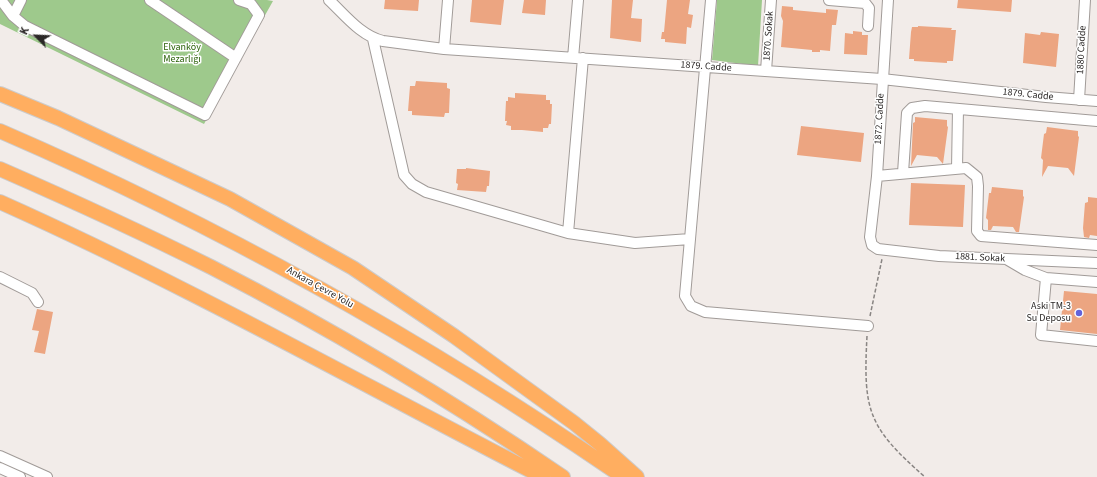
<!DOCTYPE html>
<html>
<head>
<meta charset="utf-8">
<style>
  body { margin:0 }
  #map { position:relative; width:1097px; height:477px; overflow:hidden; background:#f2ece9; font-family:"Source Sans 3",sans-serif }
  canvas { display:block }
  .north { position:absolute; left:16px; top:16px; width:40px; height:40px; -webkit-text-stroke:3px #fff; paint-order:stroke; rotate:294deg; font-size:11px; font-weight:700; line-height:16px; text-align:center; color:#2a2726 }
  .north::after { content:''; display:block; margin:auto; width:14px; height:18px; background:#2a2726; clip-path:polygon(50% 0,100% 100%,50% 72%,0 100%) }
</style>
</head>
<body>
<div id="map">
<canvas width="1097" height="477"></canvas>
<div class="north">K</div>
</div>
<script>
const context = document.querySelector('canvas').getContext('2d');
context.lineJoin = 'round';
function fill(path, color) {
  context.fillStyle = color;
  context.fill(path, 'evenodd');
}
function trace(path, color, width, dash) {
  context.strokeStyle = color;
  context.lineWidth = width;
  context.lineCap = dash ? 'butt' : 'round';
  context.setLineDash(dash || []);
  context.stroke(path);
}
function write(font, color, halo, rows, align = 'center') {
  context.font = font + ' "Source Sans 3",sans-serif';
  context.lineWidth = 3;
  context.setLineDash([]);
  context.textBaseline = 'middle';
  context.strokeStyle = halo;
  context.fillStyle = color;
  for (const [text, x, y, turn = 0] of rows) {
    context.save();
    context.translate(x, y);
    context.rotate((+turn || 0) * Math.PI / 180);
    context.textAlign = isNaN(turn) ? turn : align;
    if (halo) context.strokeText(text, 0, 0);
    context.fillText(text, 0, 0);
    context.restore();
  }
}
fill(new Path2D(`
  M0,0H267L273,1L204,124L0,24Z
  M717,0H762L758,66L712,60Z`), '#9ec98c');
fill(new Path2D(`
  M385,0H419L418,11L384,9Z
  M472,0H504L501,25L470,22Z
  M524,0H546L545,15L522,13Z
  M612,0H633L631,18L642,19L641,42L610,38Z
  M667,0H690L688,14L693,15L691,28L687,27L686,44L665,42V39H661L662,32H664Z
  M958,0H1012L1011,12L957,8Z
  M782,6L793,7V10L826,13V9L838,10L836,25H832L830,51L820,50V52H812V50L781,47L783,21L781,16Z
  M918,26L952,28L951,30H956L953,61H947V63L914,61V59H909L911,32L912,27H918Z
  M853,31L862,32V35H868L867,55L844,54L845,33L853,34Z
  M1041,32L1059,34L1056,67L1023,63L1025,33L1040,35Z
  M416,81L447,83V88L450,89L449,113H445L444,117L412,115V111H408L410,86H415Z
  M515,93L546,95V100H550V104H552L551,124H549L548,128H543V132L522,130H511V126L506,125L507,121H505L506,101H508V97L515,98Z
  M915,117L947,120V126L948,127L943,164L937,157L917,155L911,166L913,123L915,122Z
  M801,126L864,133L861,162L797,155Z
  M1047,127L1078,131V136L1079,137L1074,176L1068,168L1048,166L1042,177L1043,160L1041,158L1044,134L1046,133Z
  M466,168L490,171L489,186H487L486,192L457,190L458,184L456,183L457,169H466Z
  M911,183L965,185L963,227L909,225Z
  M992,187L1023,190V196L1024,197L1019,232H1016L1013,227L993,226L991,230H988V220L986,218L989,193H991Z
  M1088,197L1097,198V236L1090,235L1089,238L1084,237L1083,228L1085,203L1088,202Z
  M1064,291L1097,294V334L1060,330Z
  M37,309L53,312L45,354L34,352L39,331L32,330Z`), '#eca581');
const minor = new Path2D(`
  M1,0L13,16L25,26L205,115L259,15L251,4L239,0
  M150,0L236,58
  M329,0C345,15 361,36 383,41L444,49L882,79L1046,97L1097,101
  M711,0L685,296L691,306L705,312L868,326
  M829,0L865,3L869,8L868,26
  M888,0L877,176L870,237L872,245L878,249L939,256L1097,263
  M13,16L21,0
  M373,39L404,175L412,184L426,192L568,233L635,243L690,239
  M444,49L448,0
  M573,58L578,0
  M766,71L771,0
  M1079,100L1085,0
  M957,169L958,109
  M903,173L907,113L912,108L925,106L1097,121
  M877,176L966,168L977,177L978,186L977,231L981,236L1097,245
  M568,233L583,58
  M1008,260L1025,270L1046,278
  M0,277L32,293L38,302
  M1097,282L1046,278L1041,335L1097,341
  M0,456L47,477
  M0,468L20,477`);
const highway = new Path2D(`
  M0,94L58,118L230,199L353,268L454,336L574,423L600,444L637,477
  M0,131C220,226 426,341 623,477
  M0,169C71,200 141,232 211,267C332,329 450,400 563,477
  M0,202C186,285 363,385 543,477`);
trace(minor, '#a19b98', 12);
trace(highway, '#cccbcb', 16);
trace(new Path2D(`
  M870,316L882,259
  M867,336C863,411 868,427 925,477`), '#898583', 1.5, [4, 2]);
trace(minor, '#fff', 10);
trace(highway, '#ffae60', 14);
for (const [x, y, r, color] of [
  [1079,313,4,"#6262da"]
]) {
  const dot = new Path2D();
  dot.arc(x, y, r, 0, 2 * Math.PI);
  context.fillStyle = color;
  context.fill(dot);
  trace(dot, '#fff', 1.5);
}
write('10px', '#2a2726', '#fff', [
  ["1870. Sokak",769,36,-86],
  ["1880 Cadde",1082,50,-87],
  ["1879. Cadde",706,67,4],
  ["1879. Cadde",1028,95,6],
  ["1872. Cadde",880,119,-87],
  ["1881. Sokak",980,258,3],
  ["Ankara Çevre Yolu",320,288,29]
]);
write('10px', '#2d630b', '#fff', [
  ["Elvanköy",182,48],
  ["Mezarlığı",182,60]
]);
write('10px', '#2a2726', '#fff', [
  ["Aski TM-3",1071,307],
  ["Su Deposu",1071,319]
], 'right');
</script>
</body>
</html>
